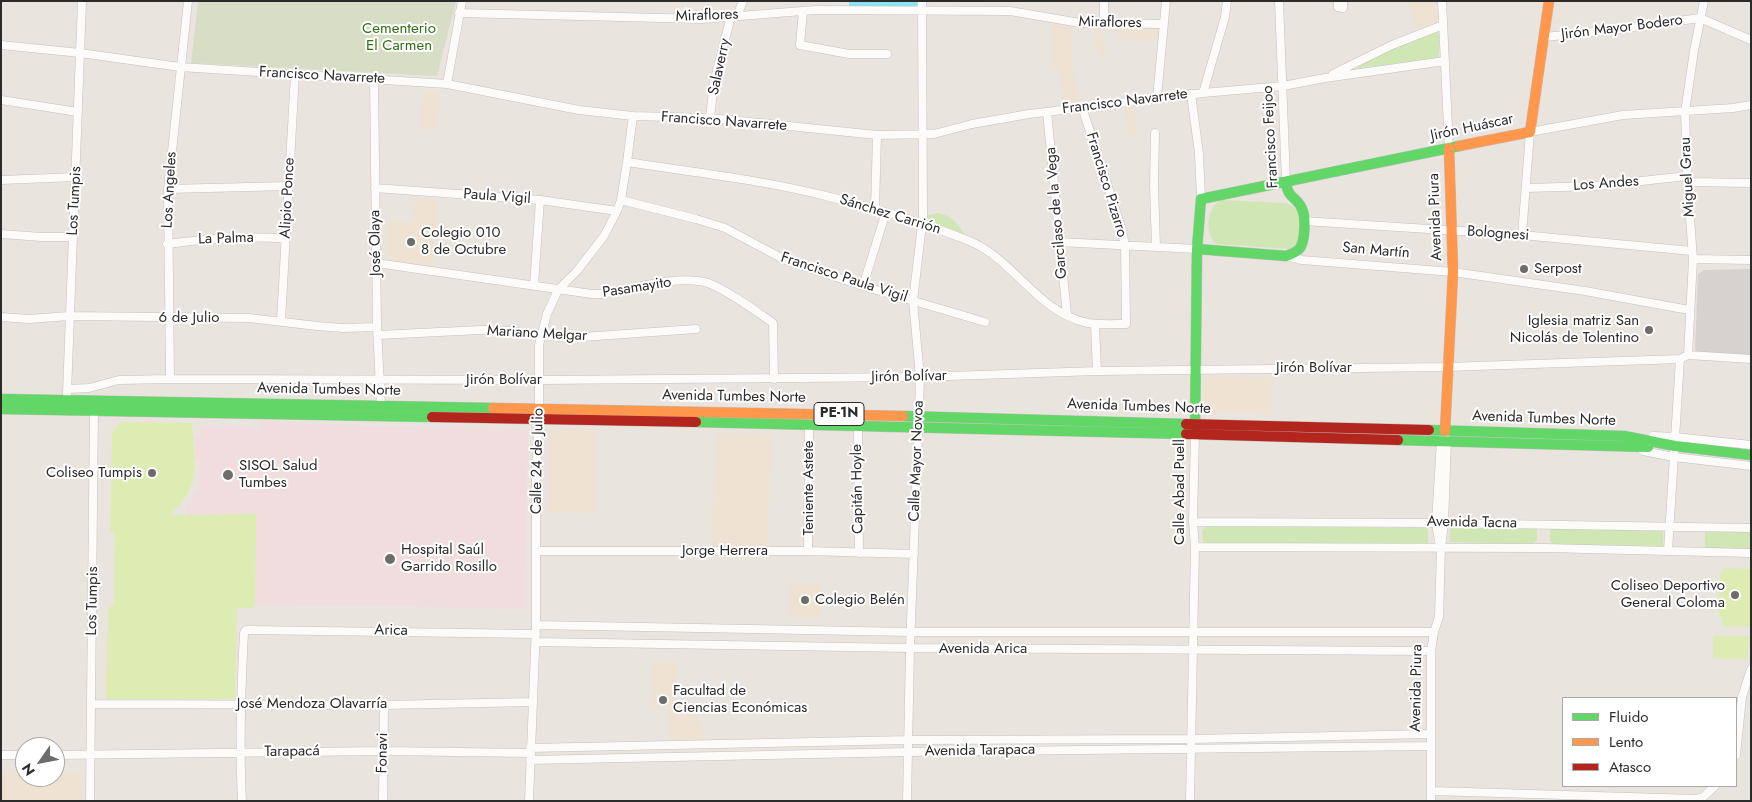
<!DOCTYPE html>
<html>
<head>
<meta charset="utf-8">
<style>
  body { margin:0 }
  #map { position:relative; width:1752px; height:802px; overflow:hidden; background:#eae4df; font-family:Jost,sans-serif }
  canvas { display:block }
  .frame { position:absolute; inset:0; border:2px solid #2b2b2b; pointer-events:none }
  .legend { position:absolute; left:1562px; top:697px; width:175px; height:90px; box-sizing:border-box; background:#fff; border:1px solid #aaa; margin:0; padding:6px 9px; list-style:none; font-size:15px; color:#2b2b2b }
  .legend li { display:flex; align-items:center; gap:10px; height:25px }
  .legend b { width:25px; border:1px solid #aaa }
  .north { position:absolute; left:15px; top:737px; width:50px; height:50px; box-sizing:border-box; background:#fff; border:1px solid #aaa; border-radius:50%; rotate:237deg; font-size:14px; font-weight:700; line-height:20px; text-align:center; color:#2b2b2b }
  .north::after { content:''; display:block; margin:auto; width:18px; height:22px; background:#6e6c6a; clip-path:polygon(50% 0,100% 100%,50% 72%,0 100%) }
</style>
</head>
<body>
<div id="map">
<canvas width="1752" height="802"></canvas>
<div class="frame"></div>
<ul class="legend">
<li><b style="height:6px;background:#63d668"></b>Fluido</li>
<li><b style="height:6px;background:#ff974d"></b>Lento</li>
<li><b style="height:6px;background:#b3261e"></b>Atasco</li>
</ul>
<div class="north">N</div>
</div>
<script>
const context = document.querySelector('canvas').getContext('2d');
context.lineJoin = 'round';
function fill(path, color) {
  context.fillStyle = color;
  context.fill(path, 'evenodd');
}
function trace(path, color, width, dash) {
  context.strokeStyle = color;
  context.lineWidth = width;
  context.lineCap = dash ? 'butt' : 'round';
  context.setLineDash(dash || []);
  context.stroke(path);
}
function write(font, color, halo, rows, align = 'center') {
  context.font = font + ' Jost,sans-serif';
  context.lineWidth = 4;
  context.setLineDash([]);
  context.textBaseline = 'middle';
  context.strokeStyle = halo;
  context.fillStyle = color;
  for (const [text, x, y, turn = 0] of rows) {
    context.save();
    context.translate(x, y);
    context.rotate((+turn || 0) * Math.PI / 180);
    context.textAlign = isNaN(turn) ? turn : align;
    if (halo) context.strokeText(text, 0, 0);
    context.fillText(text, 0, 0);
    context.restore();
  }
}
fill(new Path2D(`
  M1407,1H1437L1438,21L1417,29Z
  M1051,24L1071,27L1072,67L1079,101L1064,103L1059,69L1051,68Z
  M1100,24L1106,55L1099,57L1093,26Z
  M1118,28L1159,29V40L1118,39Z
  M423,91L441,94L436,130L420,129Z
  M1134,105L1137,135L1129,136L1124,107Z
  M415,198L438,200L433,267L387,261V220L413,222Z
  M1204,376L1273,378V414L1204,412Z
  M549,428L595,429V513L548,512Z
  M716,433L771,434L768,545L712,547Z
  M790,582L821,584L820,618L789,617Z
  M651,662H677L676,704L691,707L699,710L697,718L702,723L704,742L683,745L669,739L667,707L650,708Z
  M1,770H18L25,778L55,777V771L83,772L82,801H1Z`), '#eee2d3');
fill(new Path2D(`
  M259,420L279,421L280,423L528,430L524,609L380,606L255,605L256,514L187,515V504H192L193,492L199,491L200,458H195V438H200L201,427H258L257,476Z`), '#f1ddde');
fill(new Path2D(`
  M1437,31L1439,34V58L1359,68L1357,66L1358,63Z
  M1221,200L1286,203C1306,210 1300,227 1299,244L1290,249L1216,244C1204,233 1207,206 1221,200Z
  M938,213C956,217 958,226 969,240L922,224L923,216Z
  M1452,525L1535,527L1537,529V541L1531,544L1450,542V528Z
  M1207,526L1426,528L1428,530V545L1205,544L1203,542L1202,530Z
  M1554,527L1663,531V546L1554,545L1550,541V530Z
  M1705,532H1751V550L1705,549Z`), '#d0e7b5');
fill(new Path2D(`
  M198,1H456L437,76L191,63Z`), '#d8dec6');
fill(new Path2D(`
  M121,422L192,423C194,463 203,486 169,515L256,514L255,605L253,608H237L235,699H106L108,608L114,605L115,535L110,530L112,433L117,425Z
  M1724,568L1751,569V627L1722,626V618L1718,617L1720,573Z
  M1713,636H1749L1748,659L1713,658Z`), '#ddecb2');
fill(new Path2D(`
  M1751,269V357L1697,353L1695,349L1698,274L1704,270Z`), '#d8d2ce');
fill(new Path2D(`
  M849,1H917V11L849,10Z`), '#8ce3f2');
const street = new Path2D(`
  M1279,1L1286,182
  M1338,1V7L1343,8V1
  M1442,1L1449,148
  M803,11L800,45L849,54H887
  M459,13L702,19L815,10L1010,11L1080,23L1163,24
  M737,16L743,1
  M1104,23V1
  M1544,37L1604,31L1700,18L1751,40
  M1,45L80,53L180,67L447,84L579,110L633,116L710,118L877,135L934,134L972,124L1029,114L1203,93L1283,86L1325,78L1445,61
  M1333,74L1392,45L1443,25
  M374,79L377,327L381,407
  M447,84L462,1
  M1203,93L1225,17L1227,1
  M1191,94L1199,153L1201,199
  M1157,98L1166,1
  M1,100L78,112
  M1047,112L1067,315
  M710,118L714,82L731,16
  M1155,133L1154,185L1156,247
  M627,162C694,172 761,180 826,196C874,208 921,222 967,240C1014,258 1037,313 1088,323C1100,325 1114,324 1126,324L1125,246L1122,230L1082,107
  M1,180L76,177
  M1687,182L1751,183
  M375,188L540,200L617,211
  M1526,188L1596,186L1687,176
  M168,189L289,186
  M621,200L696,219L725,228L785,260L863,286L985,322
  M875,209L877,135
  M1304,221L1522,235L1692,251
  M1,234L41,237H73
  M1522,235L1530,132L1623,115L1733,108L1751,105
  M1059,242L1197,249
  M167,244C206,239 247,235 286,239
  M1286,256L1302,260L1453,272L1585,291L1689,310
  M1693,259L1751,260
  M376,263L592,294H602C631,289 680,274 708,283C729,291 754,310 773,323L774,379
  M534,285L540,200
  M863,286L886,212
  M1,317L29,319L69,316L249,318L317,326L343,328L377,327
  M281,321L295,74
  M1095,324L1097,371
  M378,335L481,330L509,331L568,338L696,329
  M1688,355L1693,259L1687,176L1685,112L1694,51L1704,1
  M170,379L168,189L188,1
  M68,389L89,388L119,380L170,379L540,380L920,377L1097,371L1447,367L1680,359L1688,355L1751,359
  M67,393L82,1
  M858,426L859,553
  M1653,436L1675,437L1751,445
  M1643,451L1674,457L1751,466
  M1193,522L1436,523L1751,528
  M1439,541L1436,523L1441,440
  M1195,547L1545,548L1751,553
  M537,551H808L914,554
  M808,551L809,424
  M1668,551L1680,359
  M536,625L911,632H1434
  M536,642L910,648L1431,651
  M91,704L384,705L533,702
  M530,748L909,740L1191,739L1431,734
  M1,755H25
  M55,755L383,751L530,753
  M1736,755L1742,697L1751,669
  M530,760L909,752L1431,746
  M1432,791L1696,799L1703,797L1715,786
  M90,801L94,408
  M242,801C239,745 241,689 244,633L246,630L536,634
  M383,801L384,705
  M529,801L536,625V472L539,409V345L547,314L558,290L577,271L604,236L617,211L621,200L627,162L633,116
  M907,801L910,648L919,410L920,377L913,301L923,216L922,1
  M1190,801L1195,547L1193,522L1195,435
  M1431,801V651L1434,632L1439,617L1441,547L1444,524L1447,439`);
const fast = new Path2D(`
  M1197,249L1286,256C1291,254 1296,253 1300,248C1305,241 1306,217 1302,209C1297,196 1288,200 1286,182
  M1,399L493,408
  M1,409L432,417
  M903,416L1186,424
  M696,422L1186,434
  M1195,429L1197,249L1201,199L1459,146
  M1429,430L1624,436L1675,446L1751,455
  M1398,440L1648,447`);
const slow = new Path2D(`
  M1459,146L1530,132L1549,1
  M493,408L903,416
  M1445,431L1453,272L1449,148`);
const jam = new Path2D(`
  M432,417L696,422
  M1186,424L1429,430
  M1186,434L1398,440`);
trace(street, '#c3c1c1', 9);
trace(fast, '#c3c1c1', 11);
trace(slow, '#c3c1c1', 11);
trace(jam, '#c3c1c1', 11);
trace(street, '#fcfbfa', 8);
trace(fast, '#63d668', 10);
trace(slow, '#ff974d', 10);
trace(jam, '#b3261e', 10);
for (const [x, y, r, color] of [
  [411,242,5,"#6e6c6a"],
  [1524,269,5,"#6e6c6a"],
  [1649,330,5,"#6e6c6a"],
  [152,473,5,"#6e6c6a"],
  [228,475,6,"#6e6c6a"],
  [390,559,6,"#6e6c6a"],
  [1735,595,5,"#6e6c6a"],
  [805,600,5,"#6e6c6a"],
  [663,700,5,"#6e6c6a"]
]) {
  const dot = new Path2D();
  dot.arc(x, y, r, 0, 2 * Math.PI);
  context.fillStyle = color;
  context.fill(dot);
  trace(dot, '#fff', 2);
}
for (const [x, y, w] of [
  [839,414,50]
]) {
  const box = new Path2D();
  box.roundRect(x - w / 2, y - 11.5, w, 23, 4);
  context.fillStyle = '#fff';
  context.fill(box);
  trace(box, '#2b2b2b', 1);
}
write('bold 14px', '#2b2b2b', null, [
  ["PE-1N",839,414]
]);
write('15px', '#2b2b2b', '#fff', [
  ["Miraflores",707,16,-2],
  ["Miraflores",1110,23,1],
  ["Jirón Mayor Bodero",1622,28,-7],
  ["Salaverry",720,67,-78],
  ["Francisco Navarrete",322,76,3],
  ["Francisco Navarrete",1125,102,-7],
  ["Francisco Navarrete",724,122,4],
  ["Jirón Huáscar",1472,128,-12],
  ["Francisco Feijoo",1271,137,-93],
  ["Miguel Grau",1688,177,-93],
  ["Los Andes",1606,184,-4],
  ["Francisco Pizarro",1106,185,73],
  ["Los Angeles",170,190,-87],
  ["Paula Vigil",497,197,4],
  ["Alipio Ponce",288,198,-87],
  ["Los Tumpis",75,201,-87],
  ["Garcilaso de la Vega",1057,213,-95],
  ["Sánchez Carrión",890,215,17],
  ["Avenida Piura",1436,217,-92],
  ["Bolognesi",1498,234,4],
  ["La Palma",226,239,-2],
  ["José Olaya",376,243,-91],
  ["San Martín",1376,251,5],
  ["Francisco Paula Vigil",844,278,18],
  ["Pasamayito",637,288,-9],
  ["6 de Julio",189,318],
  ["Mariano Melgar",537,334,3],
  ["Jirón Bolívar",1314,368],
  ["Jirón Bolívar",909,377,-1],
  ["Jirón Bolívar",504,380],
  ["Avenida Tumbes Norte",329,390,1],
  ["Avenida Tumbes Norte",734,397,1],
  ["Avenida Tumbes Norte",1139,407,2],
  ["Avenida Tumbes Norte",1544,419,2],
  ["Calle 24 de Julio",538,461,-89],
  ["Calle Mayor Novoa",917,461,-88],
  ["Teniente Astete",809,488,-90],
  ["Capitán Hoyle",858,489,-91],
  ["Calle Abad Puell",1180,492,-90],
  ["Avenida Tacna",1472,523,1],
  ["Jorge Herrera",725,551],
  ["Los Tumpis",93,601,-89],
  ["Arica",391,631,1],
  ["Avenida Arica",983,649],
  ["Avenida Piura",1417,688,-89],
  ["José Mendoza Olavarría",312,704],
  ["Avenida Tarapaca",980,751,-1],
  ["Tarapacá",292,752,-1],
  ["Fonavi",383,753,-89]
]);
write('15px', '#307013', '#fff', [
  ["Cementerio",399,29],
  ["El Carmen",399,46]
]);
write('15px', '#2b2b2b', '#fff', [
  ["Colegio 010",421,233],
  ["8 de Octubre",421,250],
  ["Serpost",1534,269],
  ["Iglesia matriz San",1639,321,"right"],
  ["Nicolás de Tolentino",1639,338,"right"],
  ["SISOL Salud",239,466],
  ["Tumbes",239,483],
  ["Coliseo Tumpis",142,473,"right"],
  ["Hospital Saúl",401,550],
  ["Garrido Rosillo",401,567],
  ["Coliseo Deportivo",1725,586,"right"],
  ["General Coloma",1725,603,"right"],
  ["Colegio Belén",815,600],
  ["Facultad de",673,691],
  ["Ciencias Económicas",673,708]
], 'left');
</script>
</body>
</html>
